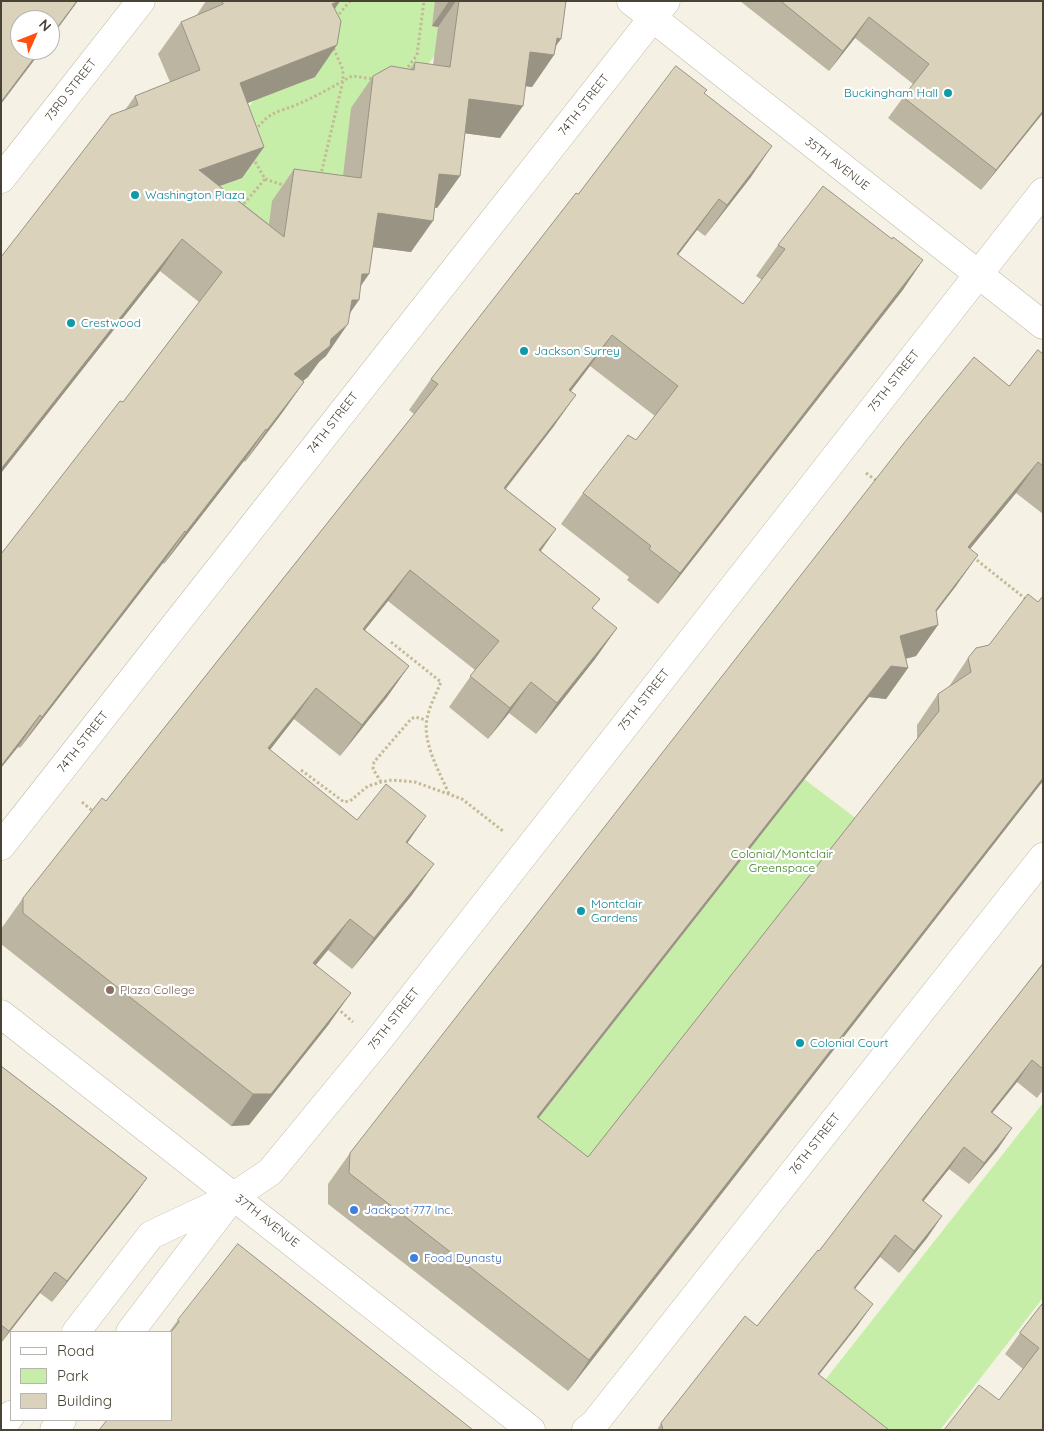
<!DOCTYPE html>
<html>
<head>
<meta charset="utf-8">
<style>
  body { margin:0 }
  #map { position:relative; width:1044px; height:1431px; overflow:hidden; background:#f5f2e5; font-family:Quicksand,sans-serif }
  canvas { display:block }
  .frame { position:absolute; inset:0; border:2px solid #484334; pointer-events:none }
  .legend { position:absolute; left:10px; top:1331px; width:162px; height:90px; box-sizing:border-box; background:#fff; border:1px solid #b6b4ae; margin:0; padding:6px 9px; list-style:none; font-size:15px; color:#484334 }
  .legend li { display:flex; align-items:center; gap:10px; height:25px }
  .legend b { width:25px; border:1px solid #b6b4ae }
  .north { position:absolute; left:10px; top:10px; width:50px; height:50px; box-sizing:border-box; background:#fff; border:1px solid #b6b4ae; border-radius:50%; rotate:46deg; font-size:14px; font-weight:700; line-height:20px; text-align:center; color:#484334 }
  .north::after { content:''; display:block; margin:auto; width:18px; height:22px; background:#ff5012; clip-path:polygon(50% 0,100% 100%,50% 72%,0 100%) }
</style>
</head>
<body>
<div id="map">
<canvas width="1044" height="1431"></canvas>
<div class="frame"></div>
<ul class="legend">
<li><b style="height:6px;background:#fff"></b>Road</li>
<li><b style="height:14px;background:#c7eea9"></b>Park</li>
<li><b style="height:14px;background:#dbd2bc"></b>Building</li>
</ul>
<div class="north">N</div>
</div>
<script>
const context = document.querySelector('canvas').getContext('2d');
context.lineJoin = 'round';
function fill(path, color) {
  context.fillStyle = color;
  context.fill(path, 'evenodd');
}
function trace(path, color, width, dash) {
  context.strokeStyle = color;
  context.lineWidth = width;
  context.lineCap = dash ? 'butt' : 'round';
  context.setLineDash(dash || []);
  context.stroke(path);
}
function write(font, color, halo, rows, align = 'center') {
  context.font = font + ' Quicksand,sans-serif';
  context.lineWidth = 4.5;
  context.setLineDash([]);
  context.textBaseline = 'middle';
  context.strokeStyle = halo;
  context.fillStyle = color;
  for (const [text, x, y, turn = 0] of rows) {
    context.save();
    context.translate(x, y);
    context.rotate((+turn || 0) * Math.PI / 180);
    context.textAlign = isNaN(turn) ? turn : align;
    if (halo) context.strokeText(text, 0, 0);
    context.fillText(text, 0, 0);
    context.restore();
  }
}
fill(new Path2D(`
  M335,1L475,2L278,264L185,185Z
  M804,779L857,819L577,1175L525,1136Z
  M1043,1103V1298L940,1430H870L818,1389Z`), '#c7eea9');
const minor = new Path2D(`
  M631,1L1043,325
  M1,179L141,1
  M1,846L666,1
  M1,1014L531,1430
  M76,1332L151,1235L234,1196L270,1172L377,1042L1043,192
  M130,1332L231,1199
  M1,1428L11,1415
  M54,1430L62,1420
  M586,1430L594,1424L1043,857`);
trace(minor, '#c1bba7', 29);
trace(new Path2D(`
  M336,18L350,1
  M405,71L417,55L424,1
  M255,131C270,111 276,113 296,105C315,97 334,86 352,76L374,79
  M317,174L322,170L343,81V70L333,47
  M265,179L286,186
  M243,208L242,206L265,179L253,158
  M866,473L878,482
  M973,557L1027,600
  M391,642L441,682C436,694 429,707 427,719C422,742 440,773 449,794
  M301,770L344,802L350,801L368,786L381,782L392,780L415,782L462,799L503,831
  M381,782L373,769L374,762L411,719L415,717L426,720
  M82,802L95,813
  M337,1008L353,1022`), '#c5ba96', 3, [2.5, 2.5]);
trace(minor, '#fff', 28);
fill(new Path2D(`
  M206,1H340L335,9L315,77L247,103L264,147L242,178L220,186L269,224L272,201L294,169L343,176L351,108L373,76L410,69L415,62L433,65L438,27L432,26L435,1H566L556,47L554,55L532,87L525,86L500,138L465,133L460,176L437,208L435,207L411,252L373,247L369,274L361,285L350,314L326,356L319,362L308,377L303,381L304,382L282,413L245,462L244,461L164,564L163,563L20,748L18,747L123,402L199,302L160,271L1,473V257L125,110L135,96L170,82L158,54L181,22L196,16Z
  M740,1H1043V113L981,190L888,118L913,84L855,38L829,71Z
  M704,93L751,177L705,236L697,230L678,255L743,304L762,280L756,276L778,245L892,239L923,260L902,291L658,604L627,580L629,577L561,524L583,493L636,440L655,416L590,366L571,391L554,426L506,489L556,529L541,551L593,609L617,628L595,659L536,734L509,713L488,739L449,707L475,670L388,601L365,630L409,666L387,697L340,756L294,719L270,750L357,820L408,843L412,895L352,969L328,950L316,965L329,1024L249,1125L231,1126L1,944V929L23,898L106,801L414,414L409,410L431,379L578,194Z
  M1043,354V514L1016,493L970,549L956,586L936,612L938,625L916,656L905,659L908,668L886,699L869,697L539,1118L588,1157L917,739V725L938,694L948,688L968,658L1043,781L568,1391L328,1204V1184L350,1153L1009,386Z
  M1043,963V1090L1037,1098L1017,1082L992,1113L1012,1128L997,1150L969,1184L949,1169L923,1201L942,1216L927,1238L899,1273L880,1257L855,1288L858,1325L819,1375L889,1430H657L661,1423L757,1326L819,1251Z
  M1,1066L147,1178L132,1199L52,1302L40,1293L1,1343Z
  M1043,1303V1430L999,1400L1023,1369L1005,1354L1020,1333Z
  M178,1320L473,1430L171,1420V1332H169Z`), '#bcb5a2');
fill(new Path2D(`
  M77,1H78L50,39V37Z
  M340,1L318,33L332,4Z
  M449,1H456L438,27L432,26Z
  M869,17L855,38L829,71L843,51Z
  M557,38L561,39L550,54L554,55L532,87L508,84L530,52Z
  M337,45L315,77L217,115L240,83Z
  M40,50H42L1,104V102Z
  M469,99L523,106L500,138L447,131Z
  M1043,111V113L981,190L996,170Z
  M772,146L751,177L705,236L727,205Z
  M264,147L242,178L177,201L199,170Z
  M439,174L460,176L437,208L417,205Z
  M719,199L697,230L655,285L677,254Z
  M378,213L433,221L411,252L355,245Z
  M182,239L160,271L1,473V469Z
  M923,260L902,291L658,604L680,573Z
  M362,274H369L347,306Z
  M352,300H359L337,332Z
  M348,324L326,356L319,362L308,377L272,405L294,374L331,339Z
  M612,335L590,366L548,421L569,390Z
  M304,382L282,413L245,462L267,430Z
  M576,395L554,426L482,519L504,488Z
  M266,429L244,461L164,564L186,532Z
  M1038,462L1016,493L946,578L968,547Z
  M556,529L534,560L539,550Z
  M185,531L163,563L20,748L42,717Z
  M978,555L956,586L923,629L938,625L916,656L878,666L900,636L936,610Z
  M410,570L388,601L341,660L363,629Z
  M617,628L595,659L536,734L557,703Z
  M409,666L387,697L340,756L362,725Z
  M891,666L908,668L886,699L869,697L515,1148L537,1117Z
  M531,682L509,713L488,739L510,708Z
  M316,688L294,719L246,780L268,748Z
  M40,715L18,747L1,768V766Z
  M1043,778V781L568,1391L589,1360Z
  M426,816L404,848L406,842Z
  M434,864L412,895L352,969L374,938Z
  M350,919L328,950L291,994L313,963Z
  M351,993L329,1024L249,1125L231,1126L253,1094Z
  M1032,1060L1017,1082L976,1133L991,1112Z
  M1012,1128L997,1150L969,1184L984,1163Z
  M964,1147L949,1169L907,1222L922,1200Z
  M147,1178L132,1199L52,1302L67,1281Z
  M942,1216L927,1238L899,1273L914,1251Z
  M895,1235L880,1257L839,1309L854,1288Z
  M55,1272L40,1293L1,1343L9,1331Z
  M873,1304L858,1325L803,1395L818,1374Z`), '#999384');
const building = new Path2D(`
  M1,1H77L50,37V20H20V50H40L1,102Z
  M222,1H340L332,4L341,21L337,45L240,83L264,147L199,170L284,237L294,169L361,178L373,76L391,66L414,70L415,62L450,67L459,1H566L561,39L557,38L554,55L530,52L523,106L469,99L460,176L439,174L433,221L378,213L369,274H362L359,300H352L348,324L331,339L330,346L294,374L304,382L267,430L266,429L186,532L185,531L42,717L40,715L1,766V554L120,401L123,402L222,272L182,239L1,469V257L111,115L138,105L135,96L200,70L181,22L223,4Z
  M781,1H1043V111L996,170L903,97L929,64L869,17L843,51Z
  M676,66L707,90L704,93L772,146L727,205L719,199L677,254L743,304L785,249L778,245L823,186L892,239L893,237L923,260L680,573L649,549L651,546L583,493L628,435L636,440L678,386L612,335L569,390L576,395L504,488L556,529L539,550L600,599L592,608L617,628L557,703L531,682L510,708L470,676L499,641L410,570L363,629L409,666L362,725L316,688L268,748L357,820L386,784L426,816L406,842L434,864L374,938L350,919L313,963L351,993L271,1094H253L23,913V898L102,798L106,801L438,384L431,379L576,193L578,194Z
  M1038,350L1043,354V466L1038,462L968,547L978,555L936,610L938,625L900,636L908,668L891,666L537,1117L588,1157L939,711L938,694L971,672L968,658L976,648L989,645L1028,594L1038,602L1043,596V778L589,1360L349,1173L350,1153L904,443L974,357L1009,386Z
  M1043,964V1069L1032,1060L991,1112L1012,1128L984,1163L964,1147L946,1170L922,1200L942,1216L914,1251L895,1235L872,1265L854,1288L873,1304L818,1374L889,1430H663L661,1423L745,1316L757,1326L818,1250L819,1251L918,1122Z
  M1,1066L147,1178L67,1281L55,1272L9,1331L1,1325Z
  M238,1244L473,1430H99L107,1420H171V1332L179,1322L178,1320Z
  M1043,1303V1430H944L979,1385L999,1400L1039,1348L1020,1333Z`);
fill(building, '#dbd2bc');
trace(building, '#999384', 1);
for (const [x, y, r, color] of [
  [948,93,5,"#0f9aa8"],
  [135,195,5,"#0f9aa8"],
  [71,323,5,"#0f9aa8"],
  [524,351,5,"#0f9aa8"],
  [581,911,5,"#0f9aa8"],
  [110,990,5,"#8d6e63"],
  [800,1043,5,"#0f9aa8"],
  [354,1210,5,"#3f7fe0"],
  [414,1258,5,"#3f7fe0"]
]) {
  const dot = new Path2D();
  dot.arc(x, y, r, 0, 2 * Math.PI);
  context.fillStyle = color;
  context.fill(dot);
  trace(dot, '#fff', 2);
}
write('12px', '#484334', '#fff', [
  ["73RD STREET",71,90,-52],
  ["74TH STREET",584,105,-52],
  ["35TH AVENUE",837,164,38],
  ["75TH STREET",894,381,-52],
  ["74TH STREET",333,423,-52],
  ["75TH STREET",644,700,-52],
  ["74TH STREET",83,742,-52],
  ["75TH STREET",394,1019,-52],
  ["76TH STREET",815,1144,-52],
  ["37TH AVENUE",267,1221,38]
]);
write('12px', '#0d838f', '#fff', [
  ["Buckingham Hall",938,93,"right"],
  ["Washington Plaza",145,195],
  ["Crestwood",81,323],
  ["Jackson Surrey",534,351],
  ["Montclair",591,904],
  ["Gardens",591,918],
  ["Colonial Court",810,1043]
], 'left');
write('12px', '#3a8120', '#fff', [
  ["Colonial/Montclair",782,854],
  ["Greenspace",782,868]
]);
write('12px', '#785e54', '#fff', [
  ["Plaza College",120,990]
], 'left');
write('12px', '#366cbe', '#fff', [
  ["Jackpot 777 Inc.",364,1210],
  ["Food Dynasty",424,1258]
], 'left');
</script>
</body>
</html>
